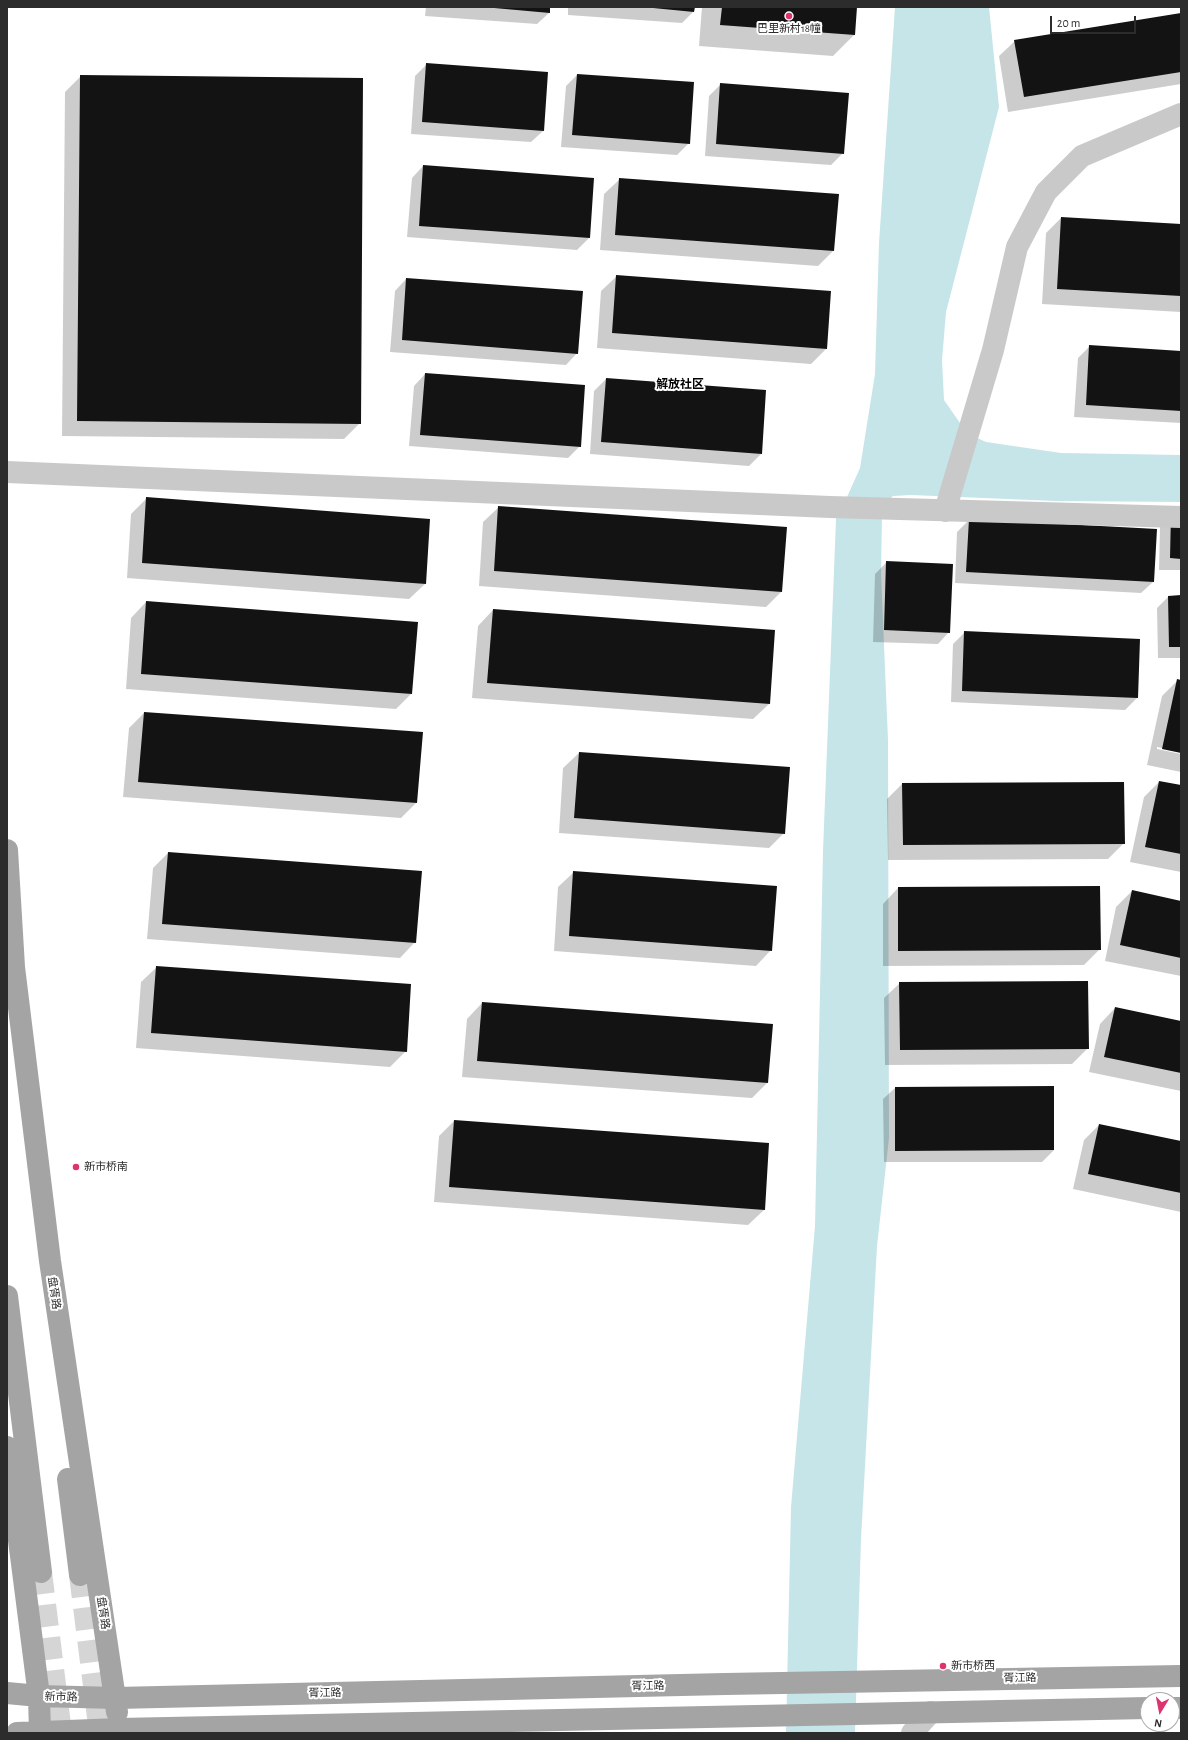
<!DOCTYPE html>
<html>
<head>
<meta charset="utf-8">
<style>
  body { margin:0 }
  #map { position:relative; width:1188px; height:1740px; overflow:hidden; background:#fff; font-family:"Alegreya Sans",sans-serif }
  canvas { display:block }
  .frame { position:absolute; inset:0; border:8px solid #2c2c2c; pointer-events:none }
  .north { position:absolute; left:1140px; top:1692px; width:40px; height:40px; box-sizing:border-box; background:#fff; border:1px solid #ababab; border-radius:50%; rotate:190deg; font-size:11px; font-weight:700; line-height:16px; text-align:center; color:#2c2c2c }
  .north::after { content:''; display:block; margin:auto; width:14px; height:18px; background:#dd346f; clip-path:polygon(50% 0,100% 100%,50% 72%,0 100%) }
  .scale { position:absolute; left:1050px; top:16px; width:86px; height:18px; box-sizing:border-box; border:2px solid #2c2c2c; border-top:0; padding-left:5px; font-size:12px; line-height:14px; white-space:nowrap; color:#2c2c2c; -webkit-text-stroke:3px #fff; paint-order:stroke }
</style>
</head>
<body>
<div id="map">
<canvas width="1188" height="1740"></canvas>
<div class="frame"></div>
<div class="north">N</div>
<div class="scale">20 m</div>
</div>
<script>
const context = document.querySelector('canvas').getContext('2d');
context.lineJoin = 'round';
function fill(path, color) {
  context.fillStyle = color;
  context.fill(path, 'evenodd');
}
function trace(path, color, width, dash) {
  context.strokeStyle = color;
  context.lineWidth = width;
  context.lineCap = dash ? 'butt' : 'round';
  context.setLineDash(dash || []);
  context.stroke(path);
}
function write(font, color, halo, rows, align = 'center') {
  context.font = font + ' "Alegreya Sans","Noto Sans SC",sans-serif';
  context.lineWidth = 4;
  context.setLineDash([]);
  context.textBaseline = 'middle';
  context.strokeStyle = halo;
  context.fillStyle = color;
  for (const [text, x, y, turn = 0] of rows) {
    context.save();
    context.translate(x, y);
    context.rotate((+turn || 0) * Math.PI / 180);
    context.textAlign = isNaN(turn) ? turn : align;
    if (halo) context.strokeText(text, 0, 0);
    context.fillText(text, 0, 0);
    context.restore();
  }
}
fill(new Path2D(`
  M895,7H989L999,107L946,312L942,360L944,400L960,423L973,436L986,442L1061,453L1181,455V502L1056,501L911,495L893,496L886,502L882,513L881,573L888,740L889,1138L877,1246L861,1539L855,1733H786L791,1507L815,1226L823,851L836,519L837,511L847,497L860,468L875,374L879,243Z`), '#c6e5e9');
fill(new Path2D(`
  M426,7H549V13L537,24L425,16Z
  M568,7H694L693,12L682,23L568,15Z
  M702,7H856L854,35L833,56L699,46Z
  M1181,14V84L1008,112L999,56L1015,41Z
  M427,64L543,131L531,142L411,134L415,76Z
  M577,75L689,143L677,155L561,147L566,86Z
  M81,76L360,423L344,439L62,436L65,92Z
  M721,84L843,153L831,165L705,156L709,96Z
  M423,166L593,179L589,238L577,250L407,237L412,178Z
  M620,179L833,251L818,266L600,250L604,194Z
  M1061,218L1181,225V312L1042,304L1046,233Z
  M617,276L826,349L811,364L597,348L601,291Z
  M406,279L577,353L566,365L390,352L395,291Z
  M1090,346L1181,352V423L1074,417L1078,358Z
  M425,374L580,446L568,458L409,446L414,386Z
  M606,379L761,454L749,466L590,454L594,391Z
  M147,498L425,584L409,599L127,578L131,514Z
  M499,507L781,592L766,607L479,586L483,522Z
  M1181,514V570H1159L1160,526Z
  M969,520L1153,582L1141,593L955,583L957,532Z
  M887,562L949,632L938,644L873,642L875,574Z
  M1181,596V658H1158L1157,608L1168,597Z
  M146,602L411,694L396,709L126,689L131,618Z
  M493,610L769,704L753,719L472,698L478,626Z
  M965,632L1137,698L1125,710L951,702L953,644Z
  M1177,681H1181V752L1157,747V749L1181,754V772L1147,765L1162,696Z
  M144,713L416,803L401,818L123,797L129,728Z
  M579,753L789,768L784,833L769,848L559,833L563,768Z
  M1159,782L1181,786V872L1130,862L1144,797Z
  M902,784L1124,843L1108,859L888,860L887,799Z
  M168,853L415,942L400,958L147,939L153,868Z
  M574,872L771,950L756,966L554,951L558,887Z
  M1099,887L1100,949L1084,965L883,966V904L898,888Z
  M1132,891L1181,902V976L1105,961L1116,907Z
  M157,967L406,1051L390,1067L136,1048L141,982Z
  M900,983L1088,1048L1072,1064L885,1065L884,998Z
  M482,1003L767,1083L752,1098L462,1077L467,1019Z
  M1115,1008L1181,1022V1091L1089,1072L1100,1024Z
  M895,1088L1054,1150L1042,1162H884L883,1099Z
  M454,1121L768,1144L764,1210L748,1225L434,1202L439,1136Z
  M1099,1125L1181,1142V1212L1073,1189L1084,1140Z`), '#0003');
fill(new Path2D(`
  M483,7H550V13Z
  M643,7H695L694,12Z
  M722,7H857L855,35L720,25Z
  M1181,13V72L1024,97L1014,40Z
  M426,63L548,72L544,131L422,122Z
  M577,74L694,82L690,144L572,135Z
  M80,75L363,78L361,424L77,421Z
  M720,83L849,93L844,154L716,144Z
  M423,165L594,178L590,238L419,226Z
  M619,178L839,194L834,251L615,235Z
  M1061,217L1181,224V296L1057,289Z
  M616,275L831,291L827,349L612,333Z
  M406,278L583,291L578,354L402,340Z
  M1089,345L1181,351V411L1086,405Z
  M425,373L585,385L581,447L420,435Z
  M606,378L766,390L762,454L601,442Z
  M146,497L430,519L426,584L142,563Z
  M498,506L787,527L782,592L494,571Z
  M1171,513H1181V559L1170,558Z
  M969,519L1157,529L1154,582L966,572Z
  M886,561L953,564L950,633L884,630Z
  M1181,595V647H1169L1168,596Z
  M146,601L418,622L412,694L141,674Z
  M493,609L775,630L770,704L487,683Z
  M964,631L1140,639L1138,698L962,691Z
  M1177,679L1181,680V753L1162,749Z
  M144,712L423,732L417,803L138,782Z
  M579,752L790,767L785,834L574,818Z
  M1159,781L1181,785V854L1145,847Z
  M1124,782L1125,844L903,845L902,783Z
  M168,852L422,871L416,943L162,924Z
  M573,871L777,886L772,951L569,936Z
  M1100,886L1101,950L898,951V887Z
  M1132,890L1181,901V958L1120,945Z
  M156,966L411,984L407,1052L151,1033Z
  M1088,981L1089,1049L900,1050L899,982Z
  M482,1002L773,1024L768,1083L477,1061Z
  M1115,1007L1181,1021V1073L1104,1057Z
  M1054,1086V1150L895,1151V1087Z
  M454,1120L769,1143L765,1210L449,1187Z
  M1099,1124L1181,1141V1193L1088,1174Z`), '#131313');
trace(new Path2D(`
  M41,1572L61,1733
  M80,1575L100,1733`), '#d5d5d5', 22, [22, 11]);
trace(new Path2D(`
  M7,472L830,507L1181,517
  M945,511L993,350L1017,247L1046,192L1082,156L1181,114
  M912,1733L931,1712`), '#c9c9c9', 22);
trace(new Path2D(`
  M7,850L14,967L50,1261L117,1712
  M7,1296L41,1572
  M7,1447L39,1696L40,1733
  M68,1479L80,1575
  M7,1693L39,1696L116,1698L725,1684L1181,1676
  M1172,1708H1181
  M17,1733L119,1729L1148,1708`), '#a4a4a4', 22);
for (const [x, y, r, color] of [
  [789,16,4,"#dd346f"],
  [76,1167,4,"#dd346f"],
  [943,1666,4,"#dd346f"]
]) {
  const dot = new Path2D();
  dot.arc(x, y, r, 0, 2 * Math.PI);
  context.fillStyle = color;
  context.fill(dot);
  trace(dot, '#fff', 1.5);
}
write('11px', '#2c2c2c', '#fff', [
  ["巴里新村18幢",789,29,"center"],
  ["新市桥南",84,1167],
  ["新市桥西",951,1666]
], 'left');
write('11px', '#2c2c2c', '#fff', [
  ["盘胥路",54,1293,81],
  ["盘胥路",103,1613,81],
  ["胥江路",1020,1678,-1],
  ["胥江路",648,1686,-1],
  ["胥江路",325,1693,-1],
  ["新市路",61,1697,1]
]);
write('bold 12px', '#000', '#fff', [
  ["解放社区",680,384]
]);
</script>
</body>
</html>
